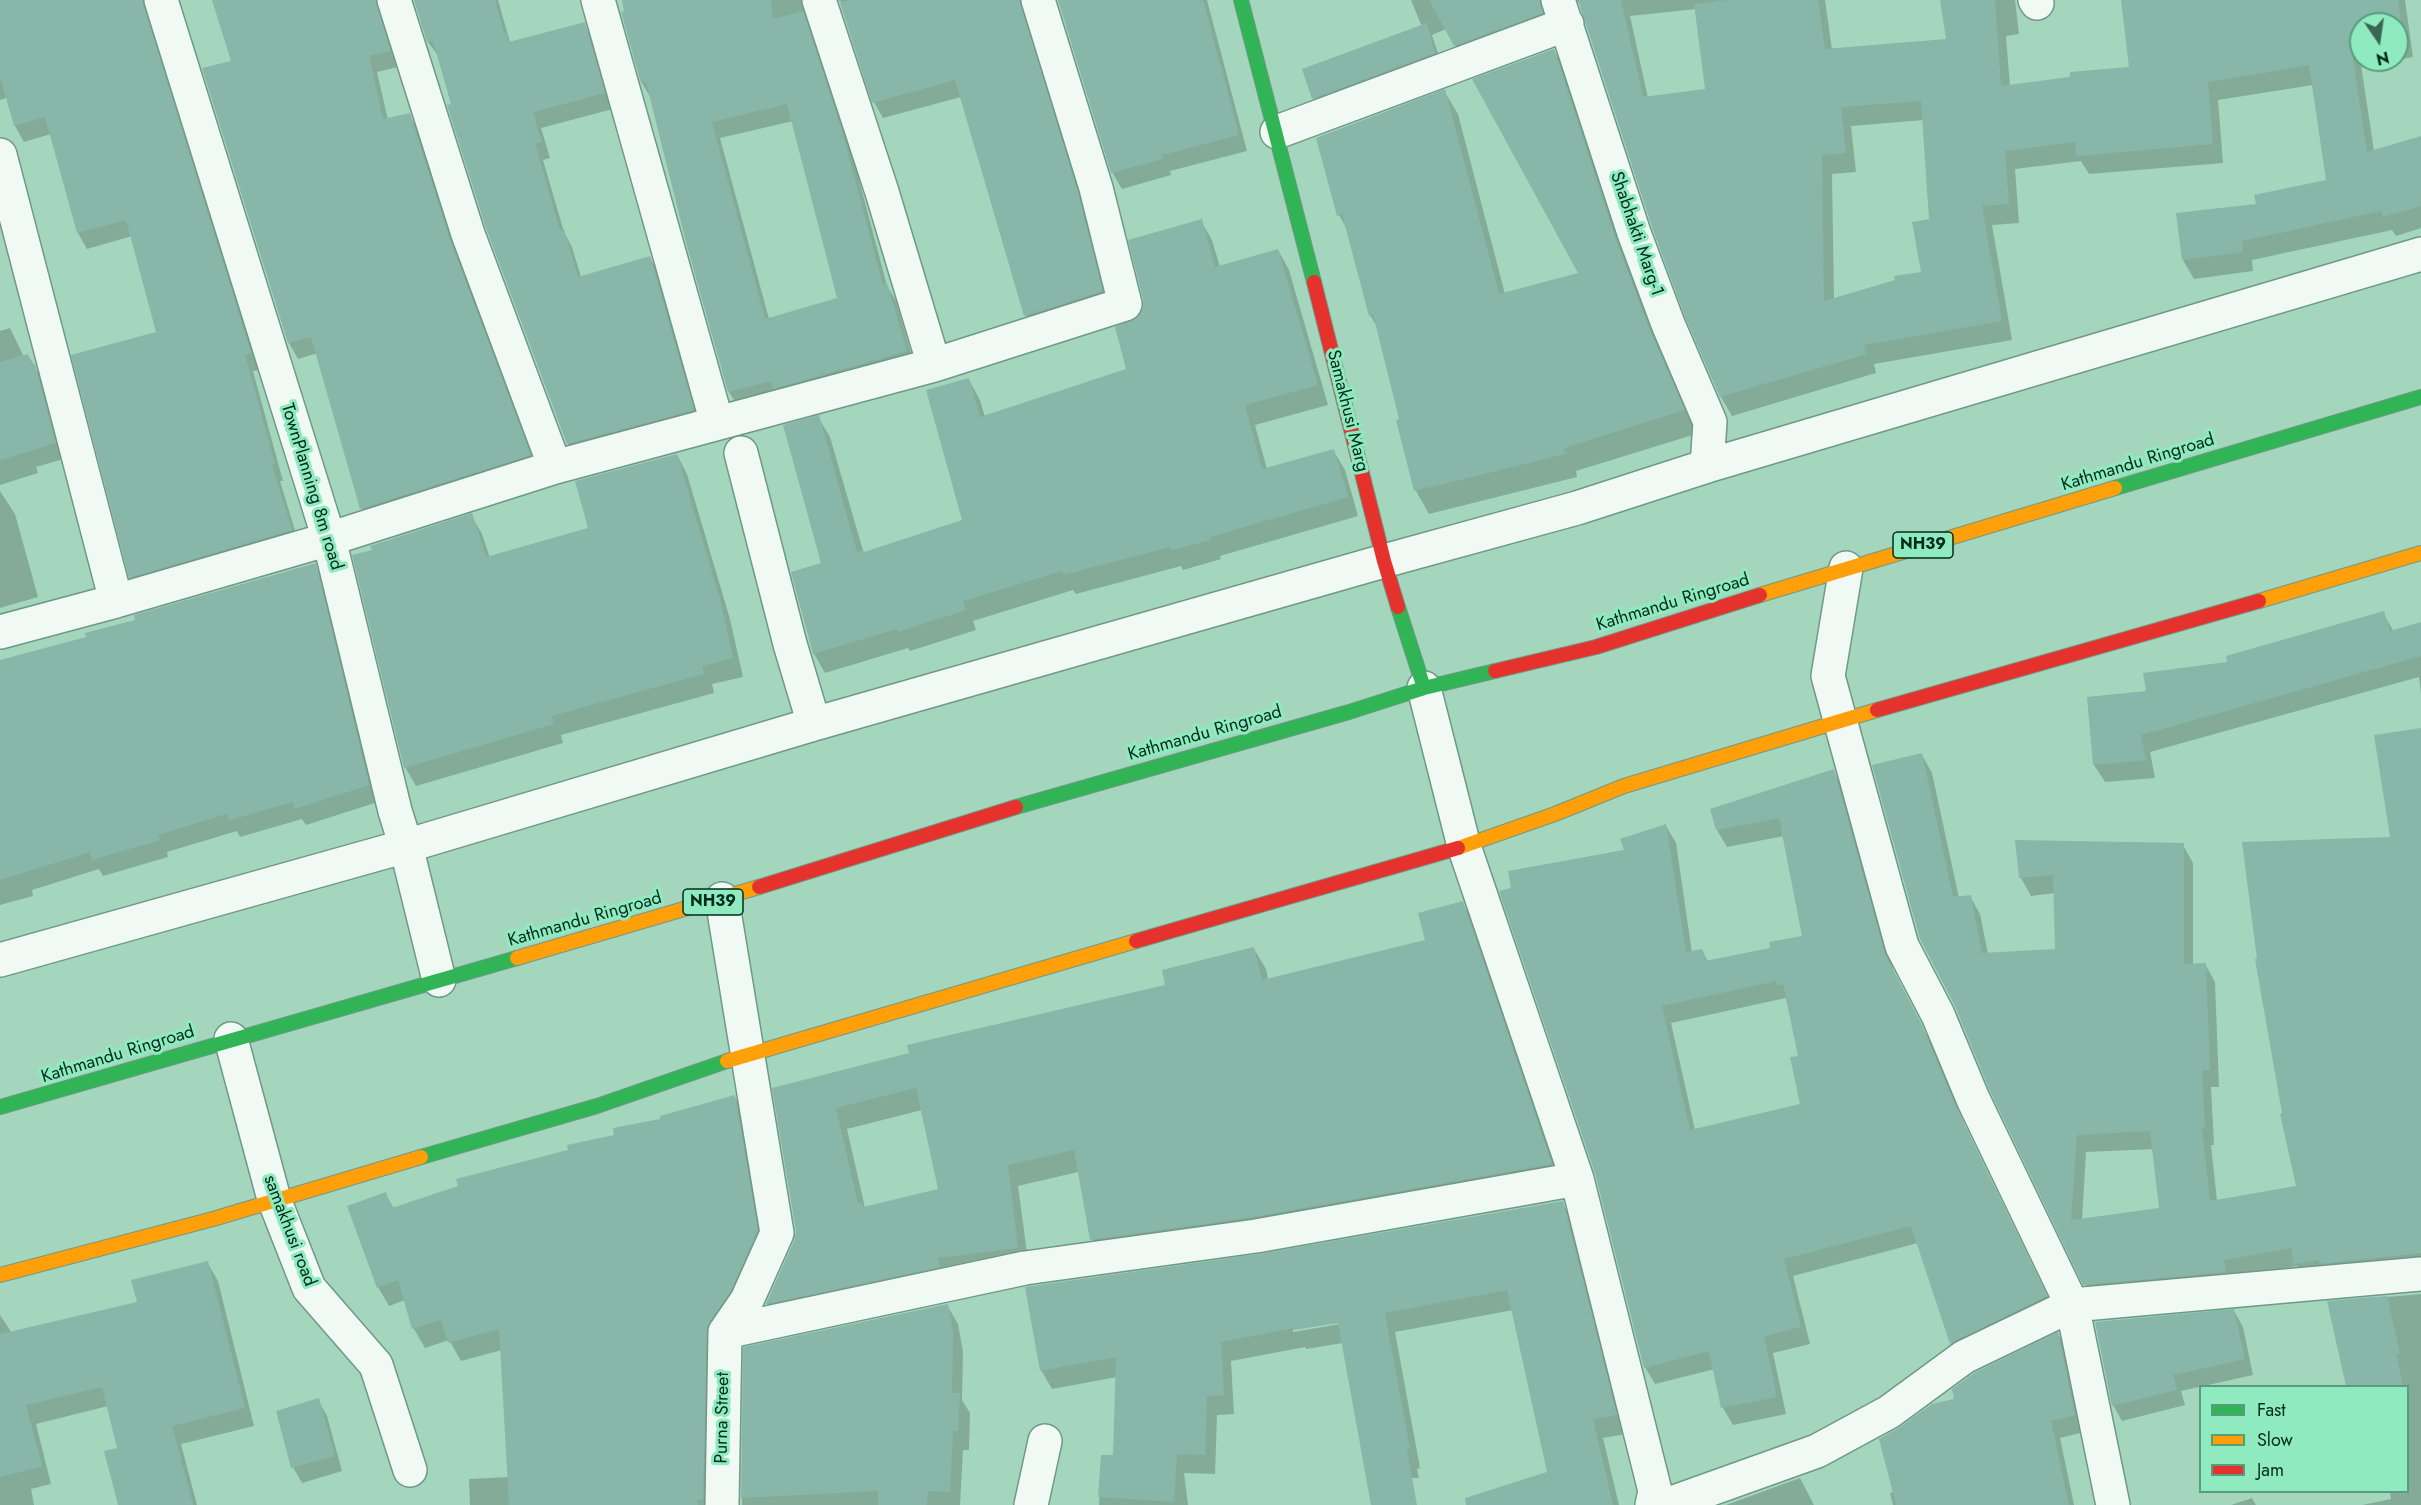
<!DOCTYPE html>
<html>
<head>
<meta charset="utf-8">
<style>
  body { margin:0 }
  #map { position:relative; width:2421px; height:1505px; overflow:hidden; background:#a4d6be; font-family:Jost,sans-serif }
  canvas { display:block }
  .legend { position:absolute; left:2199px; top:1385px; width:210px; height:108px; box-sizing:border-box; background:#8febbf; border:2px solid #569e7d; margin:0; padding:8px 10px; list-style:none; font-size:18px; color:#012b1b }
  .legend li { display:flex; align-items:center; gap:12px; height:30px }
  .legend b { width:30px; border:2px solid #569e7d }
  .north { position:absolute; left:2349px; top:12px; width:60px; height:60px; box-sizing:border-box; background:#8febbf; border:2px solid #569e7d; border-radius:50%; rotate:167deg; font-size:16px; font-weight:700; line-height:24px; text-align:center; color:#012b1b }
  .north::after { content:''; display:block; margin:auto; width:21px; height:27px; background:#3a6754; clip-path:polygon(50% 0,100% 100%,50% 72%,0 100%) }
</style>
</head>
<body>
<div id="map">
<canvas width="2421" height="1505"></canvas>
<ul class="legend">
<li><b style="height:8px;background:#30b455"></b>Fast</li>
<li><b style="height:8px;background:#ff9f0a"></b>Slow</li>
<li><b style="height:8px;background:#e5322d"></b>Jam</li>
</ul>
<div class="north">N</div>
</div>
<script>
const context = document.querySelector('canvas').getContext('2d');
context.lineJoin = 'round';
function fill(path, color) {
  context.fillStyle = color;
  context.fill(path, 'evenodd');
}
function trace(path, color, width, dash) {
  context.strokeStyle = color;
  context.lineWidth = width;
  context.lineCap = dash ? 'butt' : 'round';
  context.setLineDash(dash || []);
  context.stroke(path);
}
function write(font, color, halo, rows, align = 'center') {
  context.font = font + ' Jost,sans-serif';
  context.lineWidth = 6;
  context.setLineDash([]);
  context.textBaseline = 'middle';
  context.strokeStyle = halo;
  context.fillStyle = color;
  for (const [text, x, y, turn = 0] of rows) {
    context.save();
    context.translate(x, y);
    context.rotate((+turn || 0) * Math.PI / 180);
    context.textAlign = isNaN(turn) ? turn : align;
    if (halo) context.strokeText(text, 0, 0);
    context.fillText(text, 0, 0);
    context.restore();
  }
}
fill(new Path2D(`
  M0,0H146L260,370L253,371L283,481H280L300,547L140,593L131,577L158,333L132,236L87,249L78,233L51,134L24,142L15,126L7,98L0,100Z
  M216,0H394L398,67L377,72L388,120L409,115L419,131L459,257L538,471L371,525L362,509L318,353L298,359L289,343L204,70L233,63Z
  M413,0H498L510,42L584,24L593,40L613,109L541,128L550,158L543,160L564,232L572,247L581,277L650,258L659,273L702,426L577,460L568,444L487,227L439,57L428,42L416,1Z
  M623,0H820L851,149L887,286L896,301L915,367L739,408L729,392L652,100L642,83ZM793,121L839,299L769,319L720,138Z
  M838,0H1039L1111,308L1035,332L1026,316L961,97L883,118L874,102L841,2Z
  M1057,0H1207L1247,151L1170,171L1171,175L1122,189L1112,172L1059,1Z
  M1411,0H1825L1832,50L1947,40L1942,0H2015L2019,34L2006,36L2010,86L2130,68L2122,0H2405L2413,57L2397,60V24H2361V60H2395L2361,65L2374,151L2421,137V228L2396,236L2392,230L2252,260L2253,271L2194,279L2183,260L2258,206L2328,181L2313,85L2218,100L2223,163L2089,174L2081,161L2015,169L2019,223L1992,225L2012,340L1874,364L1876,373L1732,416L1721,397L1687,316L1580,3L1574,0L1466,64L1446,29L1432,35L1443,69L1323,114L1314,98L1422,27ZM1696,9L1707,90L1648,98L1630,16ZM1923,120L1930,220L1922,273L1834,300L1832,174L1856,172L1851,126Z
  M1554,51L1567,73L1629,264L1663,355L1696,434L1576,471L1577,477L1429,514L1416,491L1398,421L1401,420L1379,330L1370,315L1348,231L1339,215L1444,91L1458,114L1505,294L1580,274Z
  M1201,221L1212,240L1220,267L1278,250L1289,270L1328,405L1255,425L1267,469L1333,450L1345,470L1358,516L1220,556L1221,559L1183,570L1181,566L1076,594L1073,590L973,621L976,630L910,651L908,648L825,673L814,654L793,573L823,564L818,417L830,437L864,554L964,521L969,380L980,400L985,417L1128,370L1139,318Z
  M10,328L24,357L28,355L43,381L63,459L36,467L38,473L0,485V331Z
  M677,455L687,474L730,619L743,677L712,684L714,693L561,735L563,743L416,786L405,767L373,551L471,515L482,534L490,558L590,529Z
  M0,491L15,514L38,597L0,608Z
  M315,565L324,582L378,802L306,825L302,819L240,837L237,831L167,852L168,857L103,876L99,869L32,890L33,896L0,905V666Z
  M2383,613L2394,632L2421,623V694L2419,677L2150,752L2155,778L2105,782L2094,765L2147,693L2229,663Z
  M2421,729V1273L2306,1281L2297,1266L2095,1302L1991,1091L1922,755L1932,773L1959,898L1970,896L1980,914L1988,954L2057,950L2055,893L2031,896L2021,878L2016,842L2183,845L2193,863V965L2205,964L2215,982L2219,1087H2211L2214,1145H2211L2217,1201L2298,1187ZM2154,1149L2160,1209L2082,1220L2086,1152Z
  M1833,771L1843,788L1894,973L1930,1042L1965,1126L2056,1314L1961,1360L1952,1343L1918,1243L1793,1276L1810,1344L1773,1353L1786,1414L1733,1425L1723,1408L1715,1369L1655,1384L1645,1367L1596,1173L1512,889L1625,852L1666,826L1676,843L1692,953L1702,950L1708,962L1772,949L1804,937L1784,836L1727,847L1717,830L1712,810ZM1786,998L1800,1057L1802,1105L1695,1130L1671,1023Z
  M1462,902L1474,923L1563,1185L1104,1260L1092,1239L1078,1172L1018,1186L1029,1268L779,1324L767,1304L796,1241L797,1231L774,1089L1167,986L1254,949L1266,969L1268,980L1427,941ZM922,1110L939,1190L865,1208L847,1129Z
  M734,1096L745,1115L768,1250L741,1310L714,1505H470L469,1479L509,1477L502,1350L461,1361L449,1340L425,1348L414,1329L405,1300L389,1306L378,1287L385,1193L394,1209Z
  M1562,1202L1573,1221L1626,1434L1603,1438L1619,1505H1501L1549,1473L1513,1310L1395,1332L1420,1468L1417,1469L1419,1478L1375,1477L1343,1343L1306,1349L1305,1347L1231,1361L1234,1414L1217,1415L1215,1474L1184,1473L1188,1505H1099L1102,1456L1115,1457L1117,1377L1052,1389L1041,1370L1260,1256ZM1345,1320L1346,1323L1293,1332V1329Z
  M207,1262L218,1281L254,1426L181,1444L197,1505H120L118,1449L108,1406L36,1424L51,1484L31,1489L34,1505H0V1315L12,1333L139,1303Z
  M2421,1294V1505H2362L2391,1499L2390,1492H2408V1386H2347L2329,1302Z
  M947,1305L958,1324L963,1352L962,1400L970,1413L969,1450H963L960,1505H742L745,1348Z
  M2234,1311L2243,1327L2253,1375L2181,1391L2185,1405L2122,1421L2113,1405Z
  M2058,1334L2068,1351L2084,1432L2060,1438L2074,1505H1893L1890,1493L1894,1492L1956,1400Z
  M318,1400L327,1416L342,1471L302,1483L293,1467Z
  M1800,1478L1814,1505H1726Z
  M2252,1498L2256,1505H2231Z`), '#0003');
fill(new Path2D(`
  M0,0H142L251,353L245,355L275,464L272,465L292,530L129,578L71,355L156,332L126,220L77,233L45,117L14,126L0,77Z
  M212,0H376L391,51L369,56L383,119L410,113L450,240L531,455L360,509L311,337L288,343L202,68L231,61Z
  M414,0H495L504,33H506L509,42L585,22L605,93L533,112L542,142L535,143L560,231L564,229L578,277L650,256L694,410L567,444L486,228L447,105L451,104L433,41L427,42Z
  M622,0H771L773,19L803,11L842,131L883,285L887,283L907,351L773,389L771,381L728,392L687,246L646,82L641,83L621,12L624,11ZM787,104L837,298L765,319L712,122Z
  M851,0H1020L1078,193L1103,291L1024,316L955,80L872,103L840,3Z
  M1058,0H1203L1239,135L1162,155L1163,159L1111,173Z
  M1429,0H1540L1543,13L1454,46Z
  M1578,0H1621L1643,97L1705,89L1694,4L1728,0H1818L1825,49L1946,39L1940,0H1995L2001,86L2070,77V72L2129,67L2121,0H2398L2403,39H2397V24H2361V45L2351,46L2367,152L2421,136V206L2383,217L2381,211L2242,241L2243,252L2182,260L2176,213L2256,204L2254,195L2326,180L2309,65L2208,82L2213,144L2076,156L2075,142L2005,151L2009,204L1982,206L2002,321L1864,345L1867,354L1720,397L1685,317L1652,227ZM1921,101L1929,219L1912,222L1921,272L1894,276L1895,280L1824,301L1822,155L1846,153L1841,107Z
  M1427,23L1435,53L1312,99L1302,69Z
  M1554,49L1616,240L1650,331L1685,410L1564,448L1565,454L1414,491L1396,420L1399,419L1373,314L1369,316L1342,214L1337,216L1316,138L1445,89L1499,294L1578,273L1472,79Z
  M1202,219L1215,267L1278,249L1318,385L1245,405L1262,469L1334,449L1348,497L1210,537L1211,540L1171,550L1170,547L1063,575L1062,571L963,601L966,610L898,632L896,629L813,654L791,572L821,563L783,425L819,415L857,552L863,550L864,552L962,520L926,390L969,378L980,417L1126,369L1115,327L1138,317L1143,308V299L1128,240Z
  M28,354L32,365L35,364L56,443L0,460V362Z
  M677,454L720,599L733,658L702,666L704,674L551,716L554,724L404,768L352,555L372,550L370,546L472,513L486,557L588,528L575,481Z
  M316,563L369,785L295,809L293,802L229,820L227,814L158,835L160,840L92,860L90,852L0,880V660L86,637L85,633L135,620L134,615Z
  M2384,611L2390,631L2421,622V656L2141,735L2146,760L2093,765L2087,697L2146,691L2143,673L2227,662L2226,656Z
  M2421,728V1253L2319,1264V1260L2294,1264L2291,1248L2224,1260L2226,1272L2083,1285L1990,1091L1955,1006L1920,939L1872,765L1922,753L1953,897L1971,895L1982,953L2055,949L2053,875L2019,878L2015,840L2184,843V964L2206,963L2210,1070H2202L2205,1128H2202L2210,1201L2296,1186L2280,1114L2282,1113L2255,959H2257L2242,842L2390,837L2374,735ZM2150,1131L2159,1208L2071,1220L2077,1135Z
  M1834,769L1885,954L1921,1023L1956,1107L2047,1296L1950,1344L1911,1226L1784,1259L1801,1327L1764,1336L1777,1397L1721,1408L1709,1351L1644,1368L1595,1173L1499,891L1511,888L1508,871L1624,850L1620,839L1666,824L1686,952L1702,949L1705,961L1770,948L1769,942L1802,936L1779,818L1716,830L1710,809ZM1776,981L1777,986L1783,984L1798,1056L1790,1057L1800,1104L1690,1130L1662,1006Z
  M1463,901L1552,1164L1253,1217L1090,1240L1074,1150L1008,1165L1018,1248L938,1258L940,1267L766,1304L794,1241L796,1231L772,1088L909,1053L907,1045L1165,985L1162,970L1254,947L1262,980L1425,940L1418,913ZM916,1088L938,1189L863,1207L862,1203L858,1204L836,1108Z
  M735,1095L758,1230L731,1291L707,1327L703,1499L697,1500L698,1505H509L499,1329L448,1343L441,1320L412,1329L398,1280L377,1288L347,1206L386,1192L392,1208L458,1186L456,1179L568,1150L567,1145L614,1135L613,1128L660,1119V1116Z
  M1563,1201L1617,1415L1593,1419L1613,1505H1466L1465,1498L1547,1472L1507,1290L1385,1313L1410,1449L1407,1450L1417,1505H1371L1338,1323L1294,1330L1293,1328L1221,1342L1224,1395L1207,1396L1205,1455L1177,1454L1174,1502L1098,1497L1101,1455H1113L1116,1357L1040,1371L1025,1287L1259,1254Z
  M208,1261L245,1408L172,1426L193,1505H118L104,1451L117,1448L102,1387L26,1405L42,1466L0,1477V1334L137,1302L131,1280Z
  M2387,1296L2400,1353L2396,1354L2403,1386H2346L2327,1301Z
  M948,1304L953,1331L952,1393H960L958,1431H953L950,1492L928,1491L927,1505H878V1491L741,1498L743,1347Z
  M2234,1309L2245,1359L2173,1375L2177,1390L2112,1406L2095,1322Z
  M2058,1332L2075,1415L2051,1421L2069,1505H1896L1879,1439L1900,1427L1932,1404L1954,1399L1952,1389L1974,1373Z
  M319,1398L335,1456L291,1468L276,1411Z`), '#88b6a8');
const street = new Path2D(`
  M161,0L329,539L395,811L406,846L439,980
  M394,0L468,234L555,467
  M598,0L717,423
  M819,0L882,192L934,365
  M1558,0L1634,233L1668,324L1710,422L1707,466
  M2035,0L2037,3
  M1277,132L1567,24
  M0,155L116,601
  M741,453L790,644L814,724
  M1846,568L1828,676L1902,946L1938,1015L1973,1099L2072,1305L2113,1505
  M0,632L116,601L329,539L555,467L934,365L1125,304L1096,188L1038,0
  M1424,688L1464,846L1577,1179L1655,1491L1652,1505
  M722,899L777,1233L747,1300L725,1332
  M0,960L406,846L814,724L1384,561L1577,508L1707,466L2421,254
  M231,1039L274,1199L309,1288L376,1365L410,1470
  M725,1332L1025,1268L1256,1236L1577,1179
  M722,1505L725,1332
  M1031,1505L1045,1441
  M1666,1505L1817,1451L1889,1412L1964,1357L2072,1305L2421,1274`);
const fast = new Path2D(`
  M1241,0L1314,282
  M2115,488L2421,397
  M1398,607L1424,688
  M1016,807L1349,712L1424,688L1495,671
  M0,1107L517,958
  M421,1157L597,1106L727,1061`);
const slow = new Path2D(`
  M1760,595L2115,488
  M2259,601L2421,553
  M1458,848L1555,814L1624,786L1877,710
  M517,958L759,887
  M727,1061L1136,941
  M0,1275L213,1219L421,1157`);
const jam = new Path2D(`
  M1314,282L1384,561L1398,607
  M1495,671L1596,647L1760,595
  M1877,710L2259,601
  M759,887L1016,807
  M1136,941L1458,848`);
trace(street, '#6f9986', 36);
trace(fast, '#6f9986', 16);
trace(slow, '#6f9986', 16);
trace(jam, '#6f9986', 16);
trace(street, '#f1f9f5', 33);
trace(fast, '#30b455', 14);
trace(slow, '#ff9f0a', 14);
trace(jam, '#e5322d', 14);
for (const [x, y, w] of [
  [1923,545,60],
  [713,902,60]
]) {
  const box = new Path2D();
  box.roundRect(x - w / 2, y - 13, w, 26, 4.5);
  context.fillStyle = '#8febbf';
  context.fill(box);
  trace(box, '#012b1b', 1.5);
}
write('bold 16px', '#012b1b', null, [
  ["NH39",1923,545],
  ["NH39",713,902]
]);
write('18px', '#012b1b', '#8febbf', [
  ["Shabhakti Marg-1",1636,234,71],
  ["Samakhusi Marg",1347,411,76],
  ["Kathmandu Ringroad",2138,463,-17],
  ["TownPlanning 8m road",311,487,73],
  ["Kathmandu Ringroad",1673,603,-17],
  ["Kathmandu Ringroad",1205,734,-16],
  ["Kathmandu Ringroad",585,920,-16],
  ["Kathmandu Ringroad",118,1055,-17],
  ["samakhusi road",289,1231,69],
  ["Purna Street",723,1418,-89]
]);
</script>
</body>
</html>
